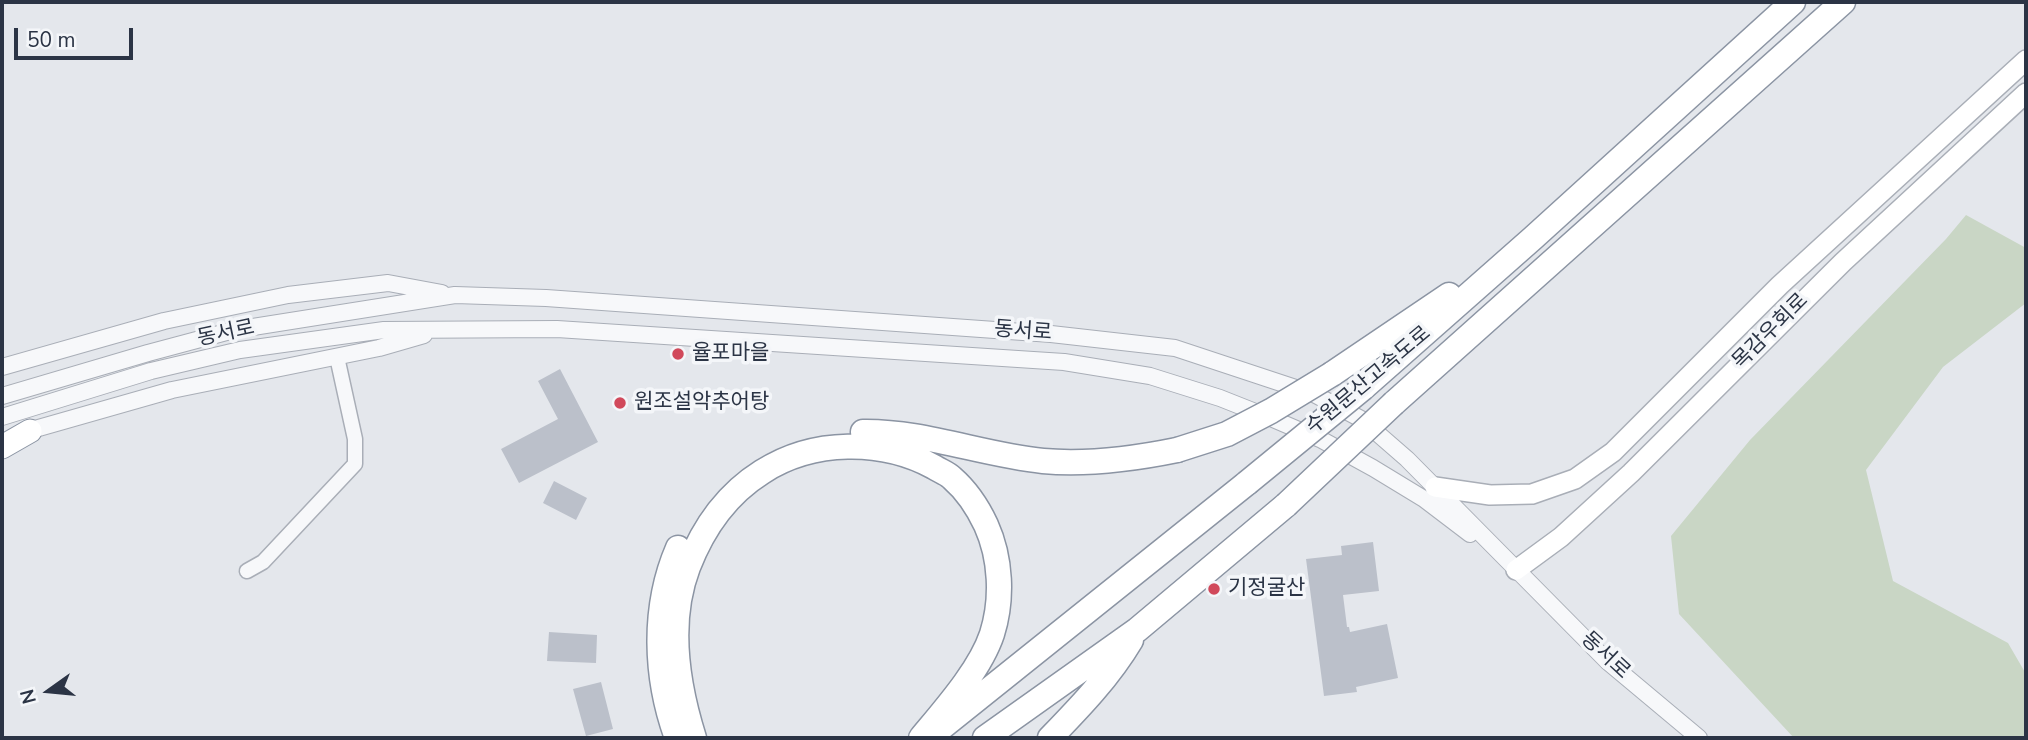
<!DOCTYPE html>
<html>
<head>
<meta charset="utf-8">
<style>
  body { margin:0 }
  #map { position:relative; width:2028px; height:740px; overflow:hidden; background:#e4e7ec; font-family:"Nunito Sans",sans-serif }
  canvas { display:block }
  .frame { position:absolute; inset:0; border:4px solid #2b3445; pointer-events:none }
  .north { position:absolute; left:14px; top:656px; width:70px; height:70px; -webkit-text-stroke:5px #f4f6f9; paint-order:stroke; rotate:255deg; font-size:19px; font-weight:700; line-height:28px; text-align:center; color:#2b3445 }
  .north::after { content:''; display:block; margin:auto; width:24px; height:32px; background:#2b3445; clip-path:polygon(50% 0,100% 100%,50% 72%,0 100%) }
  .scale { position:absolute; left:14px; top:28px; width:119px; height:32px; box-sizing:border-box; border:4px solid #2b3445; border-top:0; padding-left:9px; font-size:21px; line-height:24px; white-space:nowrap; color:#2b3445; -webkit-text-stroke:5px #f4f6f9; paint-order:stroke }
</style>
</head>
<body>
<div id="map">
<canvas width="2028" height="740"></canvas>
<div class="frame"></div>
<div class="north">N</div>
<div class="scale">50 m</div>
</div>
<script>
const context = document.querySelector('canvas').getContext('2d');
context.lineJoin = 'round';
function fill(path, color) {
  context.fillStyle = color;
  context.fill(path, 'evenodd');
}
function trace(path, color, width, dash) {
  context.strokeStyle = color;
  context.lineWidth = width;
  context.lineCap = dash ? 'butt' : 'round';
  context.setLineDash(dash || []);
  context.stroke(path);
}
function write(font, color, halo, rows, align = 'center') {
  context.font = font + ' "Nunito Sans","Noto Sans KR",sans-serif';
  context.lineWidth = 7;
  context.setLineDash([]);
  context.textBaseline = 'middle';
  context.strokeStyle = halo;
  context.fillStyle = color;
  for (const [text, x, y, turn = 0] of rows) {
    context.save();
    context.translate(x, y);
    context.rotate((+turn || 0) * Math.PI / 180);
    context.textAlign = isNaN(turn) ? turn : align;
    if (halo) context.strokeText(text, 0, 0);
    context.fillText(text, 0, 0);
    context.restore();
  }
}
fill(new Path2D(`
  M1966,215L2026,248V303L1943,367L1866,470L1893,581L2008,643L2026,674V738H1794L1679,614L1671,536L1750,440L1946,239Z`), '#c9d6c5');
fill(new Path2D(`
  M560,369L598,442L519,483L501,449L558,419L538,381Z
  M554,481L587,498L576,520L543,503Z
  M1373,542L1379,591L1343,595L1347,627H1349L1350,632L1387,624L1398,678L1356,687L1357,692L1324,696L1306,559L1342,555L1341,546Z
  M549,632L597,635L596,663L547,661Z
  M601,682L613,729L586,736L573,689Z`), '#bbc0ca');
const minor = new Path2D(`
  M247,571L263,562L355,464V439L337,357`);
const tertiary = new Path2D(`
  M2,367L164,321L288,295L388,283L442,293
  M2,396L148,353L234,330L455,295L546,298L1051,334L1175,348L1314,394L1361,419L1407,459L1607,661L1699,738
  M2,417L151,371L240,350L384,330L557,329L1064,362L1150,376L1220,398L1273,419L1322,440L1373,468L1424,499L1470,534
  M21,433L172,390L379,348L424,335`);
const secondary = new Path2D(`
  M1435,487L1490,495L1532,494L1575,479L1613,452L1780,285L2026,60
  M1516,570L1561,537L1631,473L1843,262L2026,93`);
const trunk = new Path2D(`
  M2,447L30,431`);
const motorway = new Path2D(`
  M1332,374L1449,295
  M1363,388L1533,238L1793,2
  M1394,403L1843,2
  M863,432C923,431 983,455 1043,461C1088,465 1133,459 1177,450
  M941,728L1247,483
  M677,738C655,678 652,608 678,548
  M694,738C677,684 667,622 688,567C703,528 727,494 762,472C813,439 882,439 934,467C940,471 947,473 952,478C967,491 978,508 986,525C1001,558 1003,599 992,634C980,670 945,709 921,738
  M985,738L1137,630L1286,505
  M1050,738C1080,707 1109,677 1131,640`);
trace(minor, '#a9aeb7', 17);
trace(tertiary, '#a9aeb7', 18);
trace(secondary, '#a9aeb7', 22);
trace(trunk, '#8b94a3', 25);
trace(motorway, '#8b94a3', 27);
trace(minor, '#f7f8fa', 14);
trace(tertiary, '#f7f8fa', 16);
trace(secondary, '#fff', 19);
trace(trunk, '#fff', 23);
trace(motorway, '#fff', 24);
const motorwayBridge = new Path2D(`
  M1177,450L1227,434L1271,411L1332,374
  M1247,483L1363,388
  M1286,505L1394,403`);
trace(motorwayBridge, '#8b94a3', 27, []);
trace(motorwayBridge, '#fff', 24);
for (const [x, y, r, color] of [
  [678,354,7,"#d1495b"],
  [620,403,7,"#d1495b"],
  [1214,589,7,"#d1495b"]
]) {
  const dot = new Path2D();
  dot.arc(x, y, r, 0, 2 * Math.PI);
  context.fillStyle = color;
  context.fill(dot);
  trace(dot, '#f4f6f9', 2.5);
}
write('21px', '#2b3445', '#f4f6f9', [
  ["동서로",1023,332,4],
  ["목감우회로",1771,332,-45],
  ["동서로",226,334,-12],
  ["수원문산고속도로",1369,381,-40],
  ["동서로",1605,656,43]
]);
write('21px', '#2b3445', '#f4f6f9', [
  ["율포마을",692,354],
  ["원조설악추어탕",634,403],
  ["기정굴산",1228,589]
], 'left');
</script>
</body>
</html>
